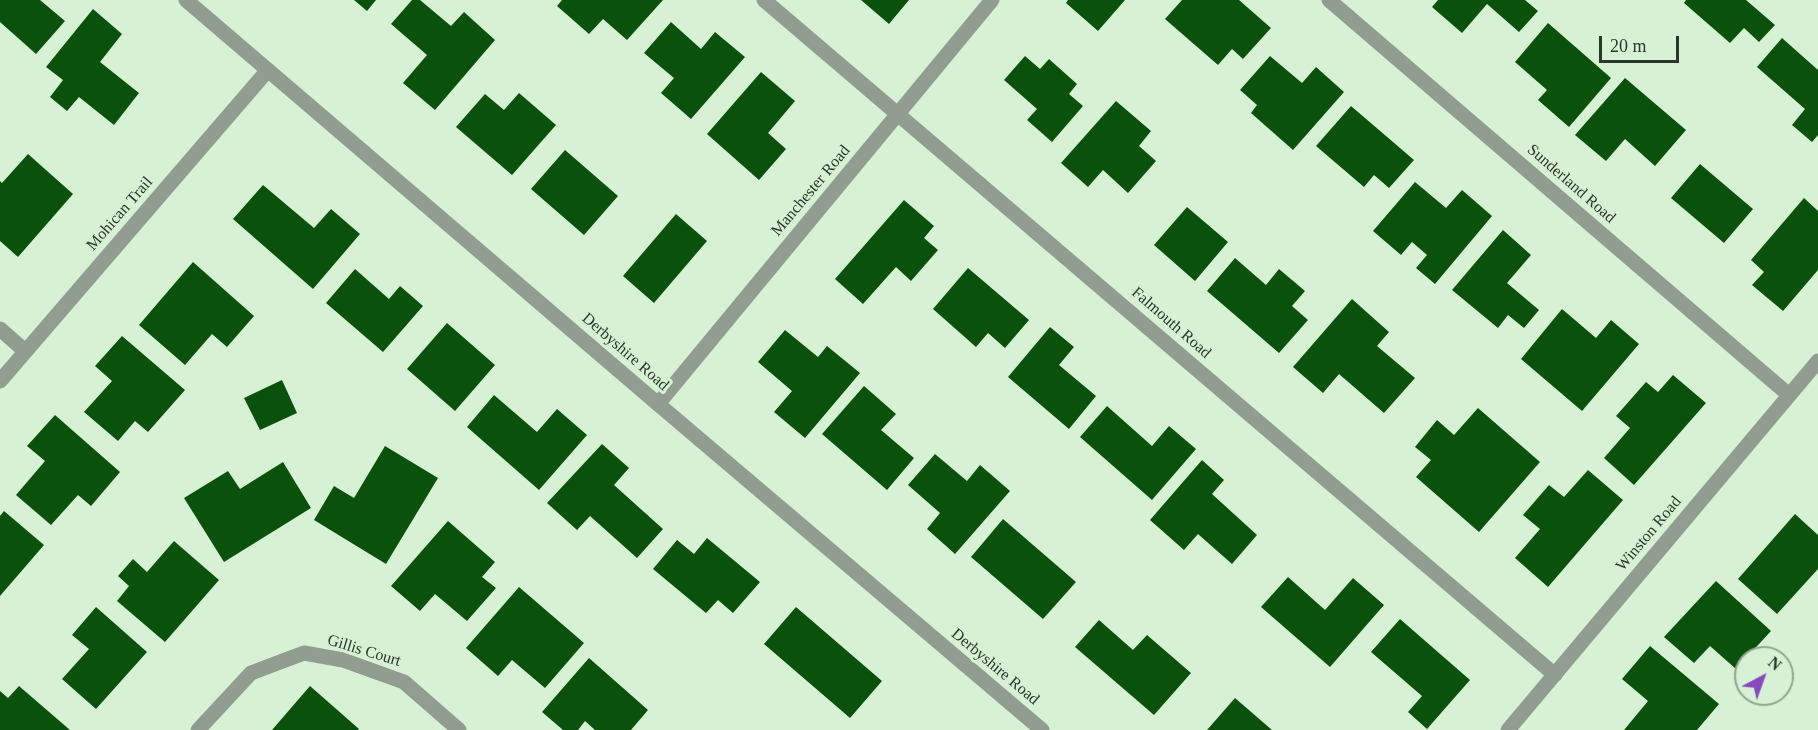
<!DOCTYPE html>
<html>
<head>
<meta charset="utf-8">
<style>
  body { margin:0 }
  #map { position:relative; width:1818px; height:730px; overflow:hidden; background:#d7f1d4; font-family:"Times New Roman",serif }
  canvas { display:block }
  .north { position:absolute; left:1734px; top:646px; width:60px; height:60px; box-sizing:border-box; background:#d7f1d4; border:2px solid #92a690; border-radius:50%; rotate:41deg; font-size:16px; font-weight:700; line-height:24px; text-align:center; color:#2b362b }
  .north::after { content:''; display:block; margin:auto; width:21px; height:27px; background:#8849bf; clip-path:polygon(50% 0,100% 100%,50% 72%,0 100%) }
  .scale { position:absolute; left:1599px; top:36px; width:80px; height:27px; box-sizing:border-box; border:3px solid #2b362b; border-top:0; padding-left:8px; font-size:18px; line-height:21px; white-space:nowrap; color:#2b362b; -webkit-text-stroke:4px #d7f1d4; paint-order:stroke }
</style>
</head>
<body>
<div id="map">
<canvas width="1818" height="730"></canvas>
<div class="north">N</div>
<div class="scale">20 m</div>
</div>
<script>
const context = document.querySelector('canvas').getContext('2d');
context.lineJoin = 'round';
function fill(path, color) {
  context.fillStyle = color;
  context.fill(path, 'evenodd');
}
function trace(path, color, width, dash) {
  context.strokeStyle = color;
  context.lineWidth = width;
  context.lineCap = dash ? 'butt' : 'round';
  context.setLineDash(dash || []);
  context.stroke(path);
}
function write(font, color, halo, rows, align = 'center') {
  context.font = font + ' "Times New Roman",serif';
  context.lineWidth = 6;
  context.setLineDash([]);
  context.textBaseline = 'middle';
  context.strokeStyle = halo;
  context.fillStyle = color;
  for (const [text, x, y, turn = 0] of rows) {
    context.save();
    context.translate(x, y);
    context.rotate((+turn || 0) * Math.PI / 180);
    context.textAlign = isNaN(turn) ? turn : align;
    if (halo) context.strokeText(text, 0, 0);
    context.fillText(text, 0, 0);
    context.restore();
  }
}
fill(new Path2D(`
  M0,0H40L65,21L36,54L0,22Z
  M354,0H376L367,11Z
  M412,0H420L451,26L464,12L495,40L435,110L403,83L427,55L391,24Z
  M562,0H663L627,40L603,19L589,34L557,6Z
  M861,0H909L889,24Z
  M1068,0H1125L1098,31L1066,3Z
  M1182,0H1239L1271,28L1243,59L1232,49L1218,65L1165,19Z
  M1438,0H1525L1538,11L1519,32L1487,4L1462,33L1432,7Z
  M1686,0H1746L1775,25L1759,42L1744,28L1730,43L1684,3Z
  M93,9L122,34L100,62L139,93L114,125L79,97L67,111L50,97L63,80L46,67Z
  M671,22L701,49L715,32L745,57L691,119L661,93L674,78L644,53Z
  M1548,23L1611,78L1569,127L1538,100L1547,90L1515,62Z
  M1782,38L1818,70V135L1812,142L1792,125L1805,109L1757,67Z
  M1025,56L1040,69L1049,59L1077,84L1069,94L1083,106L1052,142L1027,120L1037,109L1004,80Z
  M1270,56L1302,83L1316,67L1344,92L1293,150L1251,113L1257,105L1240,90Z
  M761,72L795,101L768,133L786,149L759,180L707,134Z
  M1625,78L1686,130L1655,166L1625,139L1606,161L1575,135Z
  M519,93L556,125L512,175L456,127L485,94L504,110Z
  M1116,101L1151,131L1139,146L1156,161L1128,193L1103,170L1088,187L1061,163Z
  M1351,106L1414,160L1389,188L1374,175L1364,187L1316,146Z
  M565,150L618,196L584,235L531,189Z
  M28,154L73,194L18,257L0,241V181L2,183Z
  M1700,164L1753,209L1724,243L1671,198Z
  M1415,182L1446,208L1462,190L1492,216L1435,284L1416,268L1427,255L1412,242L1401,255L1373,231Z
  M263,185L314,228L331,209L360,234L313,289L233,219Z
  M1804,198L1818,211V270L1783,311L1752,285L1764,272L1751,260Z
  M904,200L934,226L924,238L938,250L911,281L896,267L863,304L835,279Z
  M1187,207L1228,242L1195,281L1154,245Z
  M676,214L707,241L654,303L623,276Z
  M1503,230L1531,255L1507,283L1539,310L1524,328L1508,315L1498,328L1452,290Z
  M1235,258L1266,285L1279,269L1305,291L1292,306L1308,320L1279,353L1207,291Z
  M193,262L254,316L227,347L212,334L185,365L139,325Z
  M968,268L1029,320L1005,348L988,333L976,347L933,309Z
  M355,269L389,299L400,286L423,306L383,352L326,303Z
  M1352,299L1389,332L1377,346L1415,378L1384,413L1339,374L1323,393L1293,367Z
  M1562,309L1596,338L1611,320L1639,344L1582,411L1521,359Z
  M447,323L495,365L455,411L407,369Z
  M1050,327L1074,347L1059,365L1096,396L1069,429L1008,377Z
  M785,330L818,357L827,346L860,373L805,438L774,412L792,391L758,362Z
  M122,336L185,390L148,432L135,421L118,441L84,412L112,381L95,366Z
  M1673,375L1706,403L1634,485L1604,458L1630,428L1616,416L1646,382L1658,392Z
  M282,380L297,413L260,430L244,398Z
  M864,386L896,414L881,430L914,458L887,490L822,434Z
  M494,395L537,432L557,409L587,435L539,490L467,427Z
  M1107,406L1152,446L1169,426L1196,449L1152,500L1080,437Z
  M1478,408L1540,462L1479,532L1416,477L1431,460L1415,447L1437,420L1454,435Z
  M55,415L120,472L91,506L78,495L51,525L16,495L45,461L27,446Z
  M602,444L629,468L614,485L663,529L637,558L590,516L577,530L547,503Z
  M385,446L438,478L386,564L314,520L334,486L354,498Z
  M935,454L967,481L980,465L1010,491L955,554L927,529L940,513L908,485Z
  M1202,460L1224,480L1212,494L1257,535L1232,564L1198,534L1184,550L1150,520Z
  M283,462L311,508L224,562L184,498L228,471L240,489Z
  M1588,470L1623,500L1548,587L1515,558L1540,529L1523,515L1549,485L1564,497Z
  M4,511L44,545L0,596V516Z
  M1795,514L1818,535V569L1777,614L1738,579Z
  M1003,519L1076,582L1043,619L971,557Z
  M448,521L495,562L482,577L496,588L467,621L435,594L420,611L391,586Z
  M707,538L760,582L733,613L718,600L706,613L653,569L677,540L694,554Z
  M174,541L219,580L165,642L117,601L129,586L118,576L133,559L147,572Z
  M1288,577L1325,610L1353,578L1384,605L1330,667L1261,607Z
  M1716,581L1771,631L1736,669L1710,646L1694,663L1664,637Z
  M519,587L584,643L545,688L512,660L498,676L466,648Z
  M96,607L147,652L96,709L62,679L89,649L72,635Z
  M796,607L882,681L850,718L764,644Z
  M1400,619L1470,680L1427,729L1408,712L1422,696L1371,652Z
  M1099,620L1133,650L1147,635L1191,673L1154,715L1075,647Z
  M1650,646L1719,704L1697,730H1624L1648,701L1622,679Z
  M589,658L648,710L631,730H595L585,721L578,730H563L542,712Z
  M19,686L70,730H0V691L8,698Z
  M310,686L359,729L358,730H272Z
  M1235,698L1272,730H1207Z`), '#0a520c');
trace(new Path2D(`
  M764,0L1555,675
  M1329,0L1789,395
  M0,329L25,351
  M658,404L992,0
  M198,730L251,673L304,653L343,660L404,682L459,730
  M1508,730L1818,361`), '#929d91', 15);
trace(new Path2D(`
  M186,0L658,404L1042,730
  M0,381L268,70`), '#929d91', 15);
write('16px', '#2b362b', '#d7f1d4', [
  ["Sunderland Road",1571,184,41],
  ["Manchester Road",811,191,-50],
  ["Mohican Trail",120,214,-49],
  ["Falmouth Road",1171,323,41],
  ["Derbyshire Road",625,352,41],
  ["Winston Road",1649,534,-50],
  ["Gillis Court",364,651,17],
  ["Derbyshire Road",995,667,40]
]);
</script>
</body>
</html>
